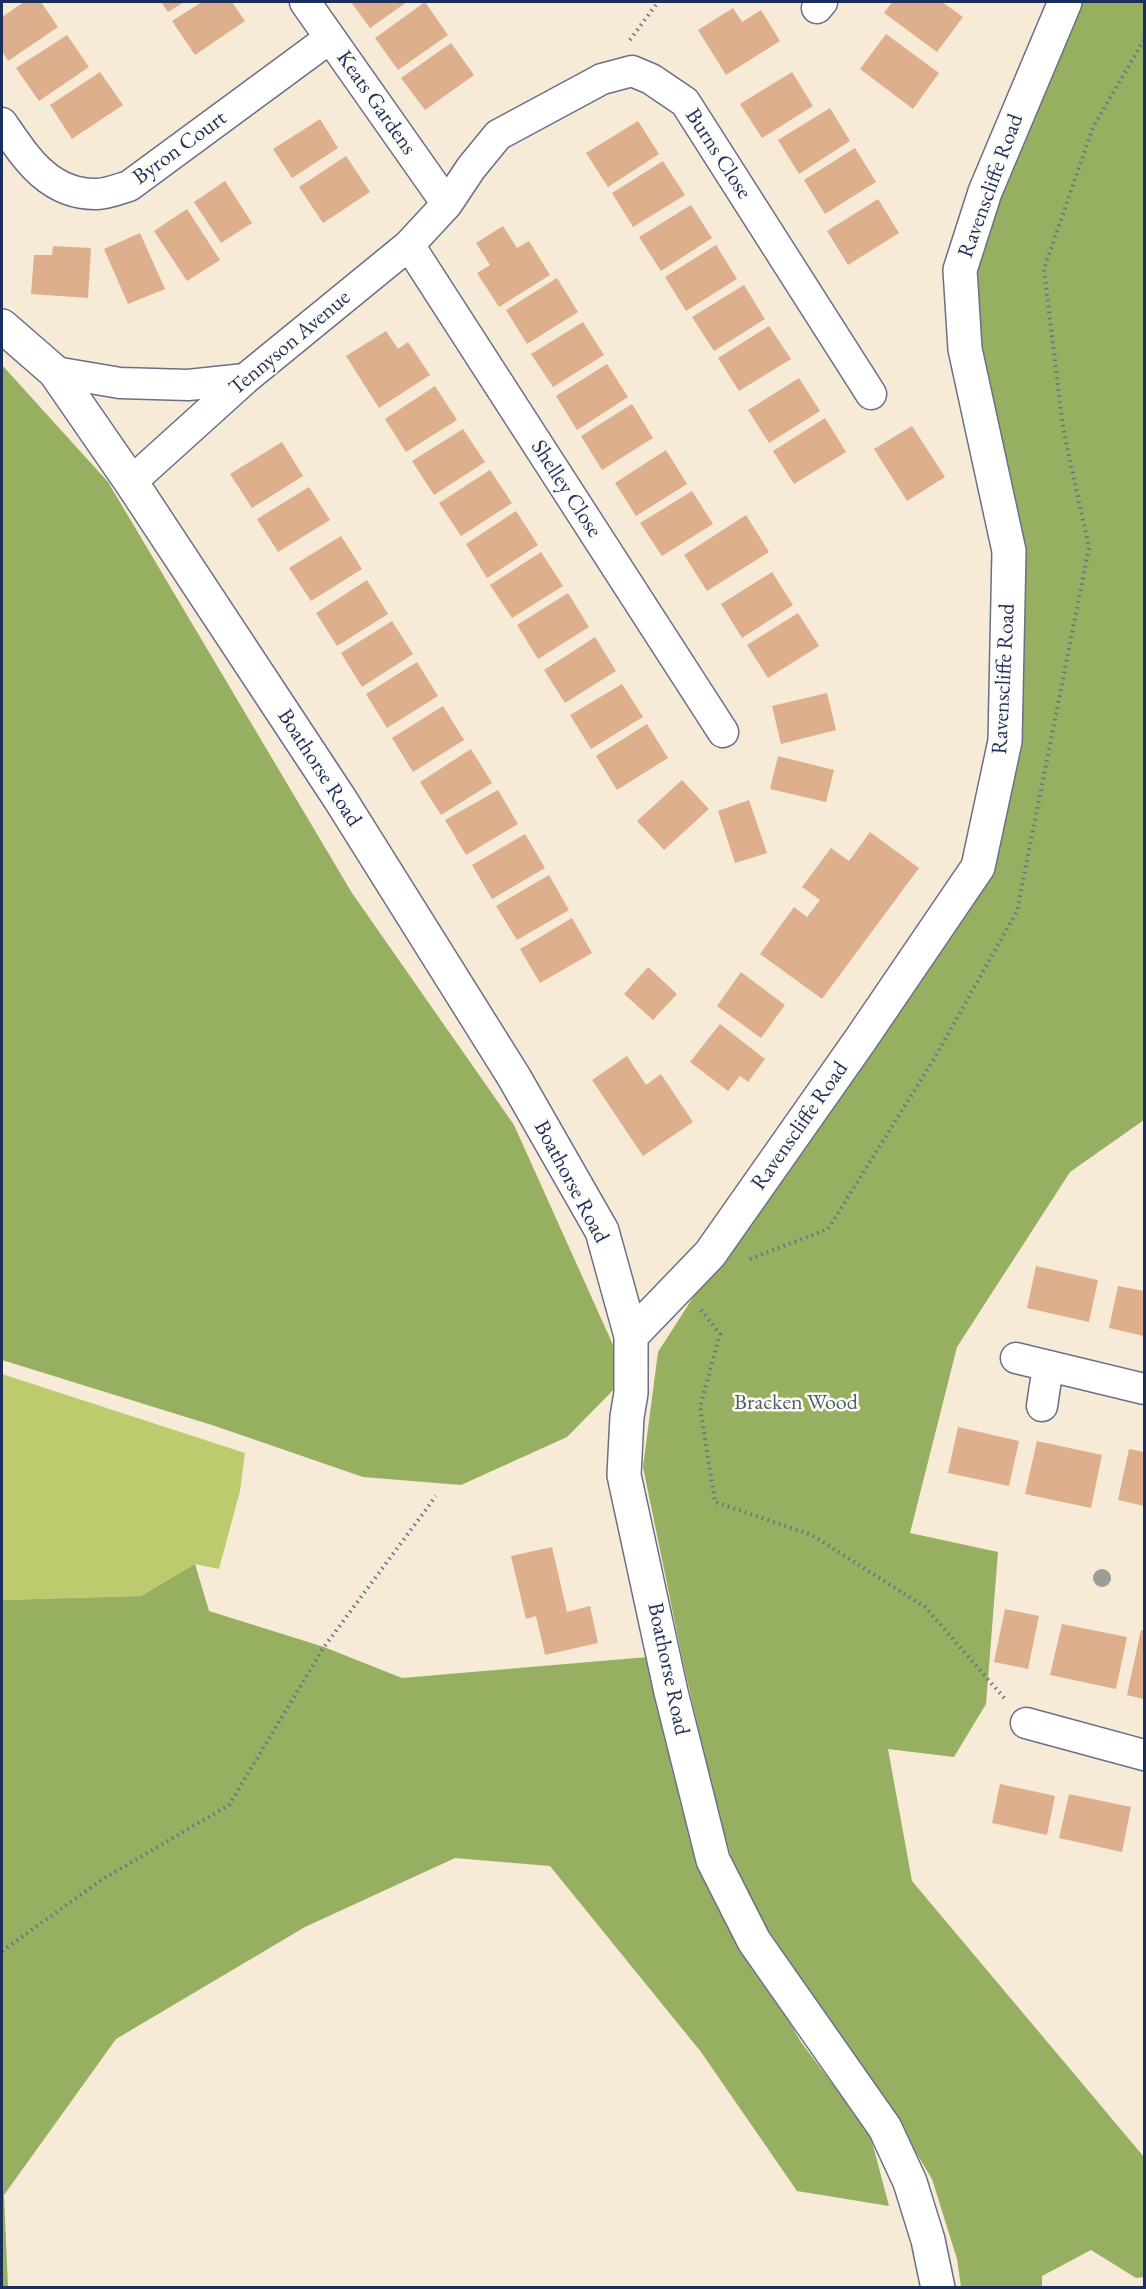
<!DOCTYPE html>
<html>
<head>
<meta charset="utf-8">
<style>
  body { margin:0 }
  #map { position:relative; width:1146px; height:2289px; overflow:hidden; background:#f7ead7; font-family:"EB Garamond",serif }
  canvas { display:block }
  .frame { position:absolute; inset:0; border:3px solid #1b2f5e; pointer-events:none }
</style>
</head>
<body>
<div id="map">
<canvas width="1146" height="2289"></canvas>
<div class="frame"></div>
</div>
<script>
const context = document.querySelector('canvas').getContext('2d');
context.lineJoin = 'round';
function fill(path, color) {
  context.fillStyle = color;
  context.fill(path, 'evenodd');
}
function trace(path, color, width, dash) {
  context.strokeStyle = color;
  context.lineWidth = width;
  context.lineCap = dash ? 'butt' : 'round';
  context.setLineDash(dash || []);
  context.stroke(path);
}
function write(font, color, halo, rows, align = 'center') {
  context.font = font + ' "EB Garamond",serif';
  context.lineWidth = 5;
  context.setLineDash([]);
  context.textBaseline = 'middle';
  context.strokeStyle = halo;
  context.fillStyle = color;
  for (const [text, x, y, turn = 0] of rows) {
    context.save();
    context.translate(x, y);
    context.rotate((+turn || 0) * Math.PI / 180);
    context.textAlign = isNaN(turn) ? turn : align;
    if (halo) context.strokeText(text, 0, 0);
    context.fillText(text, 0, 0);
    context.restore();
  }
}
fill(new Path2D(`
  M2,1374L245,1453L240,1491L219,1569L195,1564L141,1596L2,1600Z`), '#bdcb6e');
fill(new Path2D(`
  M1065,2H1144V1120L1070,1172L957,1347L910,1533L998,1552L986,1704L954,1757L888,1749L912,1881L1144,2157V2277L1136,2278L1091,2250L1042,2276V2287H961L957,2259L932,2179L895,2118L746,1897L722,1831L683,1662L643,1467L658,1352L692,1299L880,1040L991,870L1009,551L965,349L973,268Z
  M2,365L108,482L352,893L514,1125L627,1376L567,1437L461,1485L363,1477L215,1426L2,1360Z
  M195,1564L209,1611L324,1647L402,1678L648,1657L699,1866L801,2042L870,2134L889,2206L797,2191L701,2052L550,1866L455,1858L305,1927L116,2039L4,2195L8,2287H2V1600L141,1596Z`), '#96af61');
fill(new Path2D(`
  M24,2H41L58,27L8,61L2,51V17Z
  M161,2H184L168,12Z
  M202,2H232L245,21L195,55L172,21Z
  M351,2H407L370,28Z
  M425,2L448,35L398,70L375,38Z
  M892,2H942L963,17L937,52L884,13Z
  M733,8L742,22L761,10L780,41L726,75L698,30Z
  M886,34L939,73L913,109L860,69Z
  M67,35L89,67L39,101L16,68Z
  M451,43L474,75L425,110L401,78Z
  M100,72L123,105L72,139L50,105Z
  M792,72L813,106L762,138L740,104Z
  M830,108L850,141L799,174L778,140Z
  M320,119L338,148L292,178L273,149Z
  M638,121L659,154L608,187L586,153Z
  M855,148L876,182L825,214L804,180Z
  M346,156L370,192L323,223L299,187Z
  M663,161L685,195L633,227L612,193Z
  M225,181L252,223L221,243L194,202Z
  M878,199L899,233L848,265L827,231Z
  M691,205L712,238L661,271L639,237Z
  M187,209L220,260L187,281L154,231Z
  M503,226L517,248L529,241L550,275L499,307L477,273L490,265L476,243Z
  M140,233L165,289L128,304L104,249Z
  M716,245L737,279L686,311L665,277Z
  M53,246L91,248L88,298L31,294L34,255H52Z
  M557,278L578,312L527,344L506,310Z
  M744,285L765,319L714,351L692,317Z
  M583,322L604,355L553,387L531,354Z
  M769,326L791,359L739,391L718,358Z
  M386,331L398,349L408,342L430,375L379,408L346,356Z
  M607,364L628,397L577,430L556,396Z
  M799,378L820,411L769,443L748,410Z
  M435,386L457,420L406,452L385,419Z
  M632,404L653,438L602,470L581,436Z
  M825,418L846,452L794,484L773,451Z
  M912,426L945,477L907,501L874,449Z
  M463,429L485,462L434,495L412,461Z
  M282,442L303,476L252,508L230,474Z
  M666,450L687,484L636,516L615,483Z
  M490,470L512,503L461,536L439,503Z
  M309,487L330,520L278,552L257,519Z
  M692,491L713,524L662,556L640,523Z
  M516,511L538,545L487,578L466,544Z
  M746,515L769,552L707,591L684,555Z
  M341,536L362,569L311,601L289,568Z
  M541,552L563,586L512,618L490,585Z
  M772,572L793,605L742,638L721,604Z
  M367,580L388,614L337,646L316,613Z
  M568,593L589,627L538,659L517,625Z
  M798,613L819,646L768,678L747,645Z
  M392,621L413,654L362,687L341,653Z
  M595,637L616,671L565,703L544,670Z
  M417,662L438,696L387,728L366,694Z
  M622,684L643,717L591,749L570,715Z
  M827,693L836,730L781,744L772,706Z
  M443,706L464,740L413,772L392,738Z
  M647,724L668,758L617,790L596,756Z
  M471,749L492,783L441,815L420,782Z
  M778,756L834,770L826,802L770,789Z
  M682,780L709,809L664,850L637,821Z
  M498,790L518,824L466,855L445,820Z
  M749,800L767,853L735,863L718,811Z
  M870,832L919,868L822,999L760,954L794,907L807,917L820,900L802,887L831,848L849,861Z
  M525,834L545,868L492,899L472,865Z
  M549,875L569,910L517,940L496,906Z
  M572,918L592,953L540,983L520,949Z
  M648,967L677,994L653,1020L624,994Z
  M741,972L785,1005L761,1038L717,1006Z
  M720,1024L765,1059L748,1082L740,1076L728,1091L690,1062Z
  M627,1056L646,1085L661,1074L693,1122L643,1156L592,1080Z
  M1036,1266L1098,1280L1089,1322L1027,1308Z
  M1118,1286L1144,1291V1336L1109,1328Z
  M958,1427L1019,1441L1009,1486L948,1473Z
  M1037,1441L1102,1455L1091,1508L1025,1494Z
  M1129,1449L1144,1452V1506L1118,1500Z
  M552,1547L567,1612L590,1606L598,1643L545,1655L536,1616L526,1619L511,1556Z
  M1005,1609L1039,1616L1028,1669L994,1662Z
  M1062,1624L1127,1637L1116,1689L1050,1675Z
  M1141,1630L1144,1631V1699L1127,1695Z
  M1000,1784L1055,1796L1047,1835L992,1823Z
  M1069,1794L1131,1807L1122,1852L1059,1838Z`), '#ddaf8c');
const street = new Path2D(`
  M305,2L447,204
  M817,8L822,2
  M2,123C26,158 49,195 97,194C107,194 119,189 129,186L330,38
  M409,245L723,732
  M55,372L120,383L188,385L245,379
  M131,482L245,379L409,245L447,204L471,168L498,135L602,79L632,71L651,79L685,102L871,394
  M1016,1358L1144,1389
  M1042,1406L1048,1366
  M1026,1723L1144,1755`);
const secondary = new Path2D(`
  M2,326L55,372L131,482L340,799L514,1077L602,1231L631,1336V1393L627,1417L624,1475L671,1692L713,1860L754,1941L885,2128L910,2182L928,2240L938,2288
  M631,1336L710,1254L861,1039L978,867L1005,741L1009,551L965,349L960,270L985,192L1065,2`);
trace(street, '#687088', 33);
trace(secondary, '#687088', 36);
trace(new Path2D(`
  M630,40L658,2
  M750,1259L828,1229L934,1059L1017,911L1089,548L1063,428L1044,269L1093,127L1144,40
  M701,1310L720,1334L700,1407L715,1502L812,1535L925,1607L1006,1700
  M2,1951L103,1879L229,1805L324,1647L436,1496`), '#687088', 4, [1.5, 4.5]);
trace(street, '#fff', 30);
trace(secondary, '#fff', 33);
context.fillStyle = '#999d97';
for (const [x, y] of [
  [1102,1578]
]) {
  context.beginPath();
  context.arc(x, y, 9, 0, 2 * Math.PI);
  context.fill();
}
write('22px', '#1b2f5e', '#fdfcf7', [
  ["Keats Gardens",376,103,55],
  ["Byron Court",180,148,-36],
  ["Burns Close",718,154,57],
  ["Ravenscliffe Road",991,186,-70],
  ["Tennyson Avenue",290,343,-40],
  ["Shelley Close",566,489,57],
  ["Ravenscliffe Road",1004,679,-87],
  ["Boathorse Road",319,768,57],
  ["Ravenscliffe Road",800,1126,-55],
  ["Boathorse Road",571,1182,62],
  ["Boathorse Road",668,1669,78]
]);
write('22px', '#4c5e63', '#fdfcf7', [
  ["Bracken Wood",796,1403]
]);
</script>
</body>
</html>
